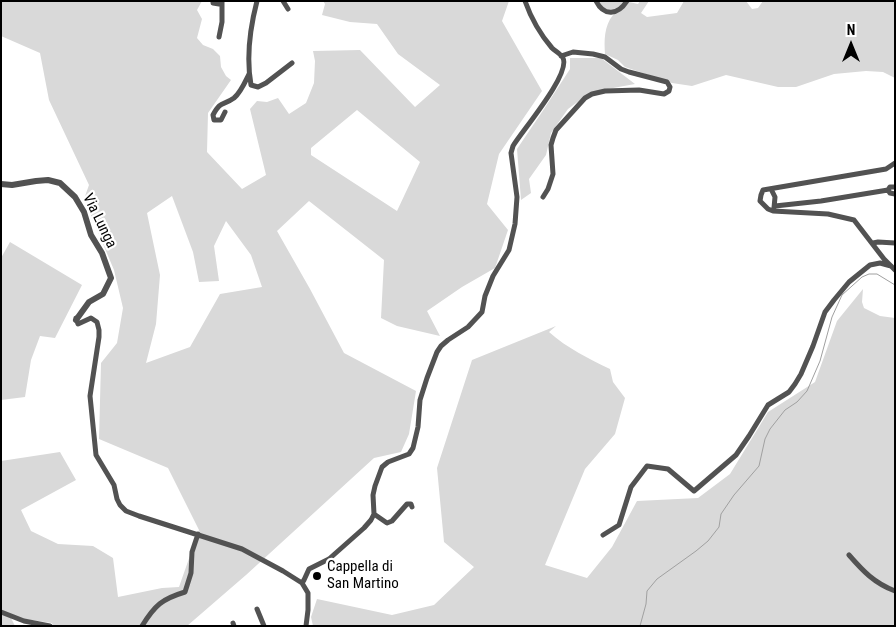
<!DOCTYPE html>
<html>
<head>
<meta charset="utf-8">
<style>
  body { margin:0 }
  #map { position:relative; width:896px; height:627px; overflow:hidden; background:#fff; font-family:"Roboto Condensed",sans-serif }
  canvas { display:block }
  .frame { position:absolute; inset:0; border:2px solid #000; pointer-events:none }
  .north { position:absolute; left:826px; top:20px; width:50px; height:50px; -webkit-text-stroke:4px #fff; paint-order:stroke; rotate:0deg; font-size:14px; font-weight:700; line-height:20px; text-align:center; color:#000 }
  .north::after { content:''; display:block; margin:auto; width:18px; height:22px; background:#000; clip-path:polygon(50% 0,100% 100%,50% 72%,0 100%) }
</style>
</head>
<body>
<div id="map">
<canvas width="896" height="627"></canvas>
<div class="frame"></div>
<div class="north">N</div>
</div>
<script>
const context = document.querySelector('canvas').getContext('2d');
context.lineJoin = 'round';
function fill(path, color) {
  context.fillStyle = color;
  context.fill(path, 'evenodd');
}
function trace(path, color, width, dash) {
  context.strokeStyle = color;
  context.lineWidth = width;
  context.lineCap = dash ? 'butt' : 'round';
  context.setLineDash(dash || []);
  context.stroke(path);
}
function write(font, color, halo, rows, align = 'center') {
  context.font = font + ' "Roboto Condensed",sans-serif';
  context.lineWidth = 4.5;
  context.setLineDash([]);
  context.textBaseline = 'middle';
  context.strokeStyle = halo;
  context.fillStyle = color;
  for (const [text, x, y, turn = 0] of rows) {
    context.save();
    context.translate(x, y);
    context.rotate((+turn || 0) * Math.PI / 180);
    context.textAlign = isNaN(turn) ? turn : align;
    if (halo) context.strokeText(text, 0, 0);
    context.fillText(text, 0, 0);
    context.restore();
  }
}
fill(new Path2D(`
  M1,1H202L197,10L202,19L197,38L203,45L213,49L220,56L221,67L226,76L231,80L208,113L207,152L242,189L266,175L250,109L257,101L267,102L278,98L289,114L306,103L314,83L315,61L313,51L360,50L415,107L440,85L398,54L377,24L350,22L322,15L325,4L323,1H509L502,21L542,91L499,154L487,204L508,230L495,268L462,287L427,311L440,336L397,326L381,318L384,260L309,201L277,231L310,289L344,353L416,391L409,434L401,452L374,458L246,575L187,626H53L52,623L24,619L1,611V461L60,452L76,480L21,510L31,531L58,544L93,546L113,558L118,597L162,588L179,587L199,530L168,468L99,439L101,363L117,343L123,308L114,270L84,199L89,185L49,100L40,53L1,36ZM357,110L420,162L397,211L311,155V148ZM172,196L193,252L199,282L219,281L214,246L226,221L251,255L262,287L220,294L190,347L146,363L156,324L160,275L147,213Z
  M598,1H625L623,4L612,11L602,8Z
  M640,1H649L641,13L647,17L677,13L684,1H746L752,9L758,8L763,1H895V78L883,72L866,71L834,74L796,87H778L726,75L692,86L672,83L625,67L618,60L605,54C604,41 604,26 613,15C618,10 625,7 629,2L638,4Z
  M570,58H601L635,84L591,92L568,109L551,133L546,155L529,179L531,193L521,200L517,149L544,109L570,69Z
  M10,242L82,285L55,338L40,336L31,360L25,397L1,400V258Z
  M863,289L862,302L864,308L880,316L895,318V626H313L311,617L317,599L392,615L434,605L474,567L444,542L437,468L472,360L556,326L549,332C567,348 589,359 610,369L613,382L625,398L615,434L585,469L545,565L587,578L612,547L637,501L698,498L730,474L768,412L815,382L837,321Z
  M1,614L11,618L15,626H1Z`), '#d9d9d9');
trace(new Path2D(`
  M640,626L646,604L647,591L657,579L696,551L708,541L719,527L721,514L734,495L759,466L765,439L770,429L785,410L797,402L807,391L820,361L832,317L842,295L862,277L869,274H877L895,285`), '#a0a0a0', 1);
trace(new Path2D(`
  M213,1V3L219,4L222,1V22L219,37
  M257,1C250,28 246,57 251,85L258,87L266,83L292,63
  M283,1L288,9
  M596,1C604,17 618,15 627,1
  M225,112L221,120H214L213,115C221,100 223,106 234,98C241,92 245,82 249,74
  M895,163L886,169L763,190L761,195L760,201L768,209L773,211L828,214L854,220L884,259L895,270
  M771,189L775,197L774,208
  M888,190L890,193L895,194
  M543,197L548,189L553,174L551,145L553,138L556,130L585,98L592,94L605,91L639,90L664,94L669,91L670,87L667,82L629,72L621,69L605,57L593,54L573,52L561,56
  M775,206L821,201L888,190L890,187H895
  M873,243L878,242L895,243
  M76,318L78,324L91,318L97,322L99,330V337L90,396L96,455L114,485L117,499L120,505L126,511L139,516L242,549L283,571L302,583L308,593V610L306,626
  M374,514L387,523L392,521L407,504H411L412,507
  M603,535L619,525L631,487L647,466L668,469L694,491L736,455L749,436L768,405L789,392L795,384L801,374L813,346L825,312L834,300L849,282L870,265L880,263L891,266
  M849,555C863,571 874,583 895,591
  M302,583L304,580L309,569L329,559L364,528L371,520L374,514L373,495L375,486L382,467L388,462L409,454L413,448L418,427L420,400L427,378L437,352L441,346L448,340L468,327L482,312L485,296L493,276L509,250L515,224L517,197L511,153L513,146C522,131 571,74 563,58C561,54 555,51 552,48C540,34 531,18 525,1
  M257,609L264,626
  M1,612L24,621L50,626
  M233,623L234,626
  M142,626C155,605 162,599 185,592L191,573L192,552L198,534`), '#525252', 5);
trace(new Path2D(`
  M1,184L12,185L36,181L48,180L60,183L75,197L84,212L91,235L102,253L111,278L103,294L89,302L76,320`), '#525252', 6);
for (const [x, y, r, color] of [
  [317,576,5,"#000"]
]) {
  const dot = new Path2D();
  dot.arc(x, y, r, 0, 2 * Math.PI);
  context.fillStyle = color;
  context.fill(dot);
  trace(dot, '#fff', 2);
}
write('15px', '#000', '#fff', [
  ["Via Lunga",99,221,64]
]);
write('15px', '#000', '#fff', [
  ["Cappella di",327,567],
  ["San Martino",327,584]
], 'left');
</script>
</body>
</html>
